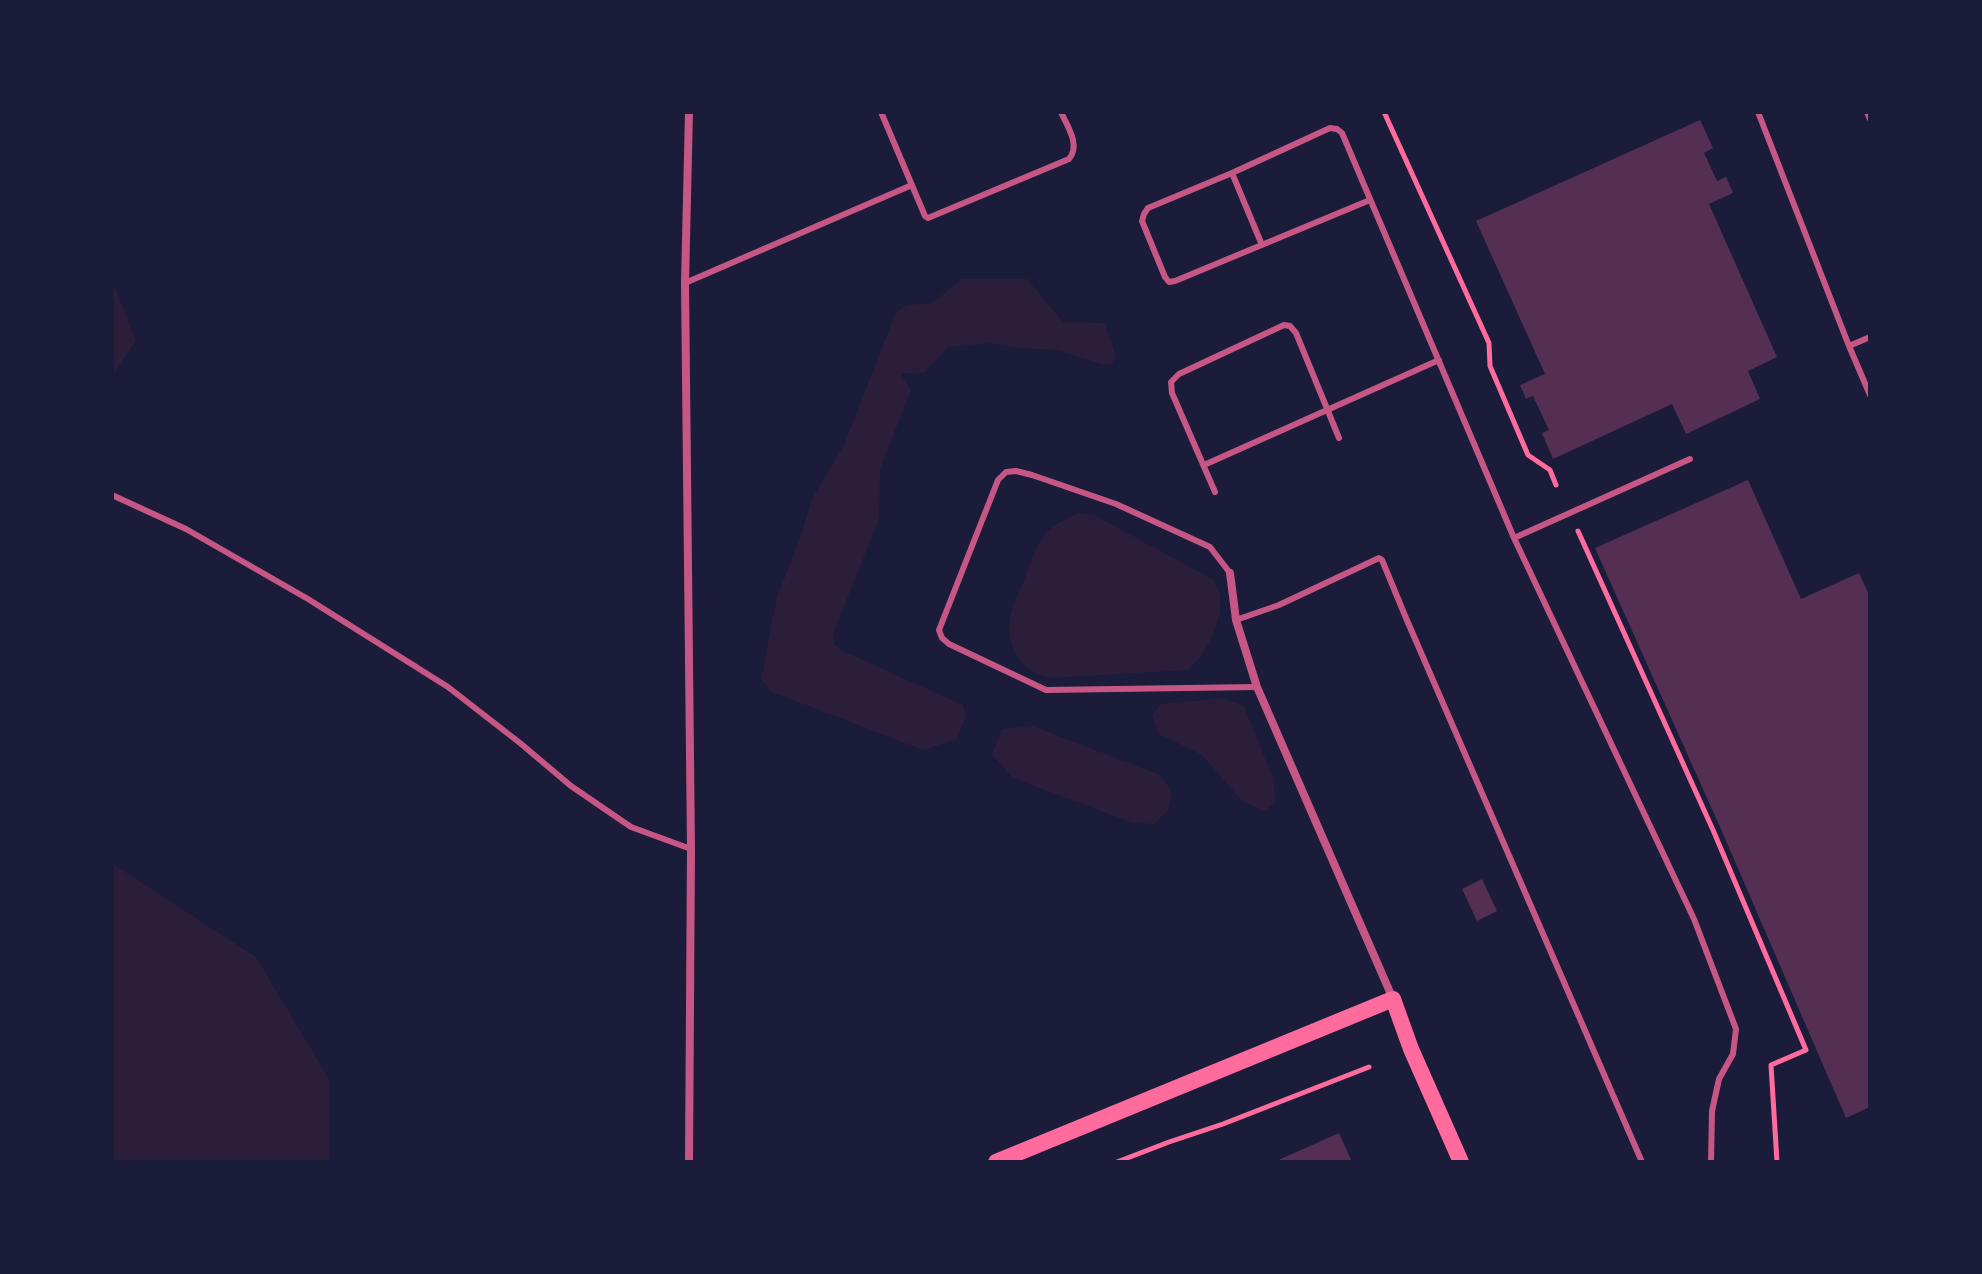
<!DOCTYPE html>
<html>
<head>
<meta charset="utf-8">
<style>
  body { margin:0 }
  #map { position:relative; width:1982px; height:1274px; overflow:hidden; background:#1b1b3a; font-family:"DM Sans",sans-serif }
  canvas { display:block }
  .frame { position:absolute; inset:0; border:114px solid #1b1b3a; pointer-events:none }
</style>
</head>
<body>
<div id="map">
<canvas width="1982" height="1274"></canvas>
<div class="frame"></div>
</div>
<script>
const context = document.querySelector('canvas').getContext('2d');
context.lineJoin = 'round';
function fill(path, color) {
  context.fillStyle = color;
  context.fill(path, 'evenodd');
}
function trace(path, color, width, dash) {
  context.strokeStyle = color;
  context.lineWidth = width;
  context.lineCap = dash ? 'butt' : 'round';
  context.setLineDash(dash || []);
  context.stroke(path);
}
fill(new Path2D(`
  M112,279L136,341L112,375Z
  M962,279H1027L1063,322L1104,323L1116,355L1112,364L1104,365L1057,350L1019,348L990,343L948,347L925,372L901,374L911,390L880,469L879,519L833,634L834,645L845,652L963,705L966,716L957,739L923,750L772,692L761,679L777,597L800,538L812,499L844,445L896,312L907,305L932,303Z
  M1079,513L1096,516L1214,580C1216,585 1220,593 1220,599C1222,624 1206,654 1188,670L1052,678C1022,674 1006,650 1010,619C1011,606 1020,591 1025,578C1030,564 1034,549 1043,537C1052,525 1065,519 1079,513Z
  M1225,698L1244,706L1273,778L1276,802L1265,811L1242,801L1202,755L1159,734L1152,715L1161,704Z
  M1033,726L1160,775L1172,792L1168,811L1154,824L1133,823L1013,778L992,755L1002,729Z
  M112,860L116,866L256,957L329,1079V1162H112Z`), '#2a1e3b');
fill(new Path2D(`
  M1700,120L1713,148L1704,153L1717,181L1726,177L1733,193L1709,204L1777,357L1748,371L1760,399L1686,434L1672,404L1553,459L1542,433L1549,430L1533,396L1526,399L1520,385L1545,374L1476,221Z
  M1748,480L1801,599L1859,573L1870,597V1107L1846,1118L1720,827L1595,548Z
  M1482,879L1497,911L1477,921L1462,889Z
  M1339,1133L1352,1162H1274Z`), '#542f53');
trace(new Path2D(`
  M1384,112L1489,343L1490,366L1528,455L1550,470L1556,485
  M1578,531L1713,830L1806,1050L1771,1065L1777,1162
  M1117,1162L1169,1142L1223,1124L1369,1067`), '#ff6b9d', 5);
trace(new Path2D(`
  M881,112L925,216L928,218L1069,159C1081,145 1067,126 1061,112
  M1758,112L1849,346L1870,395
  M1867,112L1870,119
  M1232,173L1262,245
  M1370,200L1175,281L1169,282L1165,277L1142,221L1144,214L1148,208L1232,173L1330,128L1337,129L1342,133L1514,538L1694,919L1736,1029L1733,1054L1719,1079L1712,1111L1711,1162
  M685,283L912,185
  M1849,346L1870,337
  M1204,465L1439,360
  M1215,492L1172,393L1171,382L1179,374L1284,325L1290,326L1296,333L1339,438
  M112,495L186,529L308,599L448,687L520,743L571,786L631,827L691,849
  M1514,538L1690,459
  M1230,573L1210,547L1116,504L1032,475L1016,471L1006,472L998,480L939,630L942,638L949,644L1046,690L1257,687
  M1236,620L1279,605L1379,558L1382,560L1406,618L1642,1162`), '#c65784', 6);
trace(new Path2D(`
  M1230,573L1236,620L1257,687L1393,999
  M689,1162L691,849L685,283L689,112`), '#c65784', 8);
trace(new Path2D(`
  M996,1162L1393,999L1411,1049L1461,1162`), '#ff6b9d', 16);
</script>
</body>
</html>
